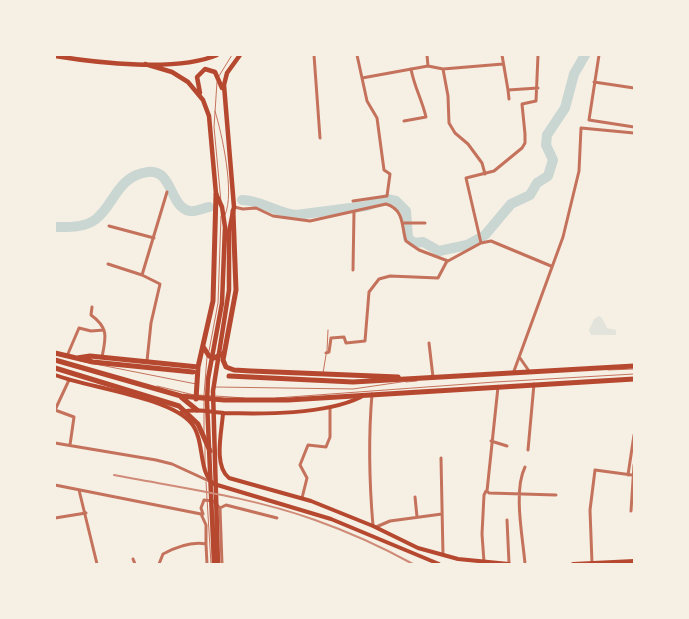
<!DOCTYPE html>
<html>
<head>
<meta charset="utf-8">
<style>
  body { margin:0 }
  #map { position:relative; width:689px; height:619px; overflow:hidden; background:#f6efe4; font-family:Signika,sans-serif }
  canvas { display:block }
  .frame { position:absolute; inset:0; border:56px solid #f6efe4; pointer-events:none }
</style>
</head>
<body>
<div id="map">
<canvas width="689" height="619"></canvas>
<div class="frame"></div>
</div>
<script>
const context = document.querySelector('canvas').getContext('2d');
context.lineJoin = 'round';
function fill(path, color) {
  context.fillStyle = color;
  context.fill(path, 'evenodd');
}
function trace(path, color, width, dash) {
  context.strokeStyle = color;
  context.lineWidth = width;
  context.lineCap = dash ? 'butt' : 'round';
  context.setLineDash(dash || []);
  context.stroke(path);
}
fill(new Path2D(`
  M599,316L602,318L607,328L616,330V335H591L589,330L594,319Z`), '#e2e4dc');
trace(new Path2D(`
  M242,200C261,200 277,213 296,215L366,206L387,199L396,201L406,211L408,238L414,243L423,242L439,251L467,245L485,235L511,204L530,195L537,183L548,176L553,160L546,145L547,135L565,108L574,74L585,55
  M55,227C68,227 85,228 96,219C115,204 117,176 148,172C173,169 169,207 190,211C196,212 203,208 209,207`), '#c9d6d2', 10);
trace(new Path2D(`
  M219,76L232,55
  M217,82L214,127L221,202
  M215,111C222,134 235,193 225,215
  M209,351L218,303L221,216
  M327,351L328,330
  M80,361L196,384
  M608,370L634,369
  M323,373L326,355
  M406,382L417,381
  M157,386L194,395
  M215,387L353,389L408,381
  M198,395L212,396
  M204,395L207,357
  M216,396L244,398
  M276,398L495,382L634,374
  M204,399V433
  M205,444V465
  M206,482L211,564`), '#c5725c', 1);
trace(new Path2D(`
  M314,55L320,138
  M427,55L428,66
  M502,55L508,90L538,88
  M599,55L589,120L634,127
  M443,69L448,96L449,123L455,133L468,144L482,163L485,174
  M362,78L428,66L443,69L503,64
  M594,82L634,88
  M508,90L509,99
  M404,121L426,117C422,100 414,86 411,69
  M353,201L387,196L390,174L384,170L377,118L367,101L357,55
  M234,207L243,209L256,208L273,216L310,221L386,204C405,210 401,226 406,241L419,250L448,261L481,243L491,241L551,266
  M404,223H425
  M109,226L154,238
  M481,243L466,178L494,171L522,148L525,143V134L522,104L536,101L538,55
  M108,264L142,275L160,284L151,323L147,361
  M353,270L354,212
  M142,275L167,192
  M92,307L91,315C109,328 106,337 102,357
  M429,343L433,377
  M326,353L329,352L331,338L344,337L346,343L365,341L369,292L379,279L390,276L438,278L447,261
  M67,356L79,328L91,331L104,330
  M520,358L529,371
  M514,371L563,237L579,171L581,128L634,133
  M498,387L487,491L489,493L556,495
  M372,394C368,441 369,479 373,526
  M55,410L74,417L70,445
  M55,410L69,380
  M491,441L507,446
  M55,443L156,460L172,464L209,481
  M528,450L534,384
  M441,458L443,555
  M525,467C513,491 523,538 525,564
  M628,475L634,435
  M55,485L201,514L206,525V544C191,541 176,547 163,554L159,564
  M79,490L97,564
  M415,497L417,517
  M302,498L307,478L300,465L308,445L326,447L330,437V407
  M220,508L226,505L277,518
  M631,511L634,465
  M203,514L201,508L204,500L213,501L220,508L222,564
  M55,518L86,513
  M507,520L509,563
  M376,527L390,521L442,514
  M206,544L207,564
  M133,559L135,564
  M484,562L482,534L484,495L486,491
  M592,563L590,510L595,470L632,475`), '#c5725c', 3);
trace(new Path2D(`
  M55,375C89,388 171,397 192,424C205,441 198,473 214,484L331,519L439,564
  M182,412C196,408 210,412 224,413C264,414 324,415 361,397
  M223,413C222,431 213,465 229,478L311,501L373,526L418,548L458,559L509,564
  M573,564L634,561`), '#b5482f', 4);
trace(new Path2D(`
  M55,56C98,63 177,72 217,55
  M145,64L172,72L188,82L203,100L209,116L216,194L222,207L225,227L222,303L208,379L207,401L214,564
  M200,93L197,77L205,69L215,72L222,88
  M218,564L213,391L229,290V232L234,207L224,85L227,73L240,55`), '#b5482f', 4.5);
trace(new Path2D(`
  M233,211L236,290L223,360L226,367L234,370L251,371L398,377
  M204,348L209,356L214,358L224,353
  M55,353L93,362L193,372
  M77,358L90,356L198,367
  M55,360L181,396L224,400H288L634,379
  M55,368L179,406L198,424L210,451
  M229,376L353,382L634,366
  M181,397L197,410
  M196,399L198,367L213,301L216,194`), '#b5482f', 5);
trace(new Path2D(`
  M114,475C182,488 251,497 315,520C349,532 382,547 413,564`), '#cf8b77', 2);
</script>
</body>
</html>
